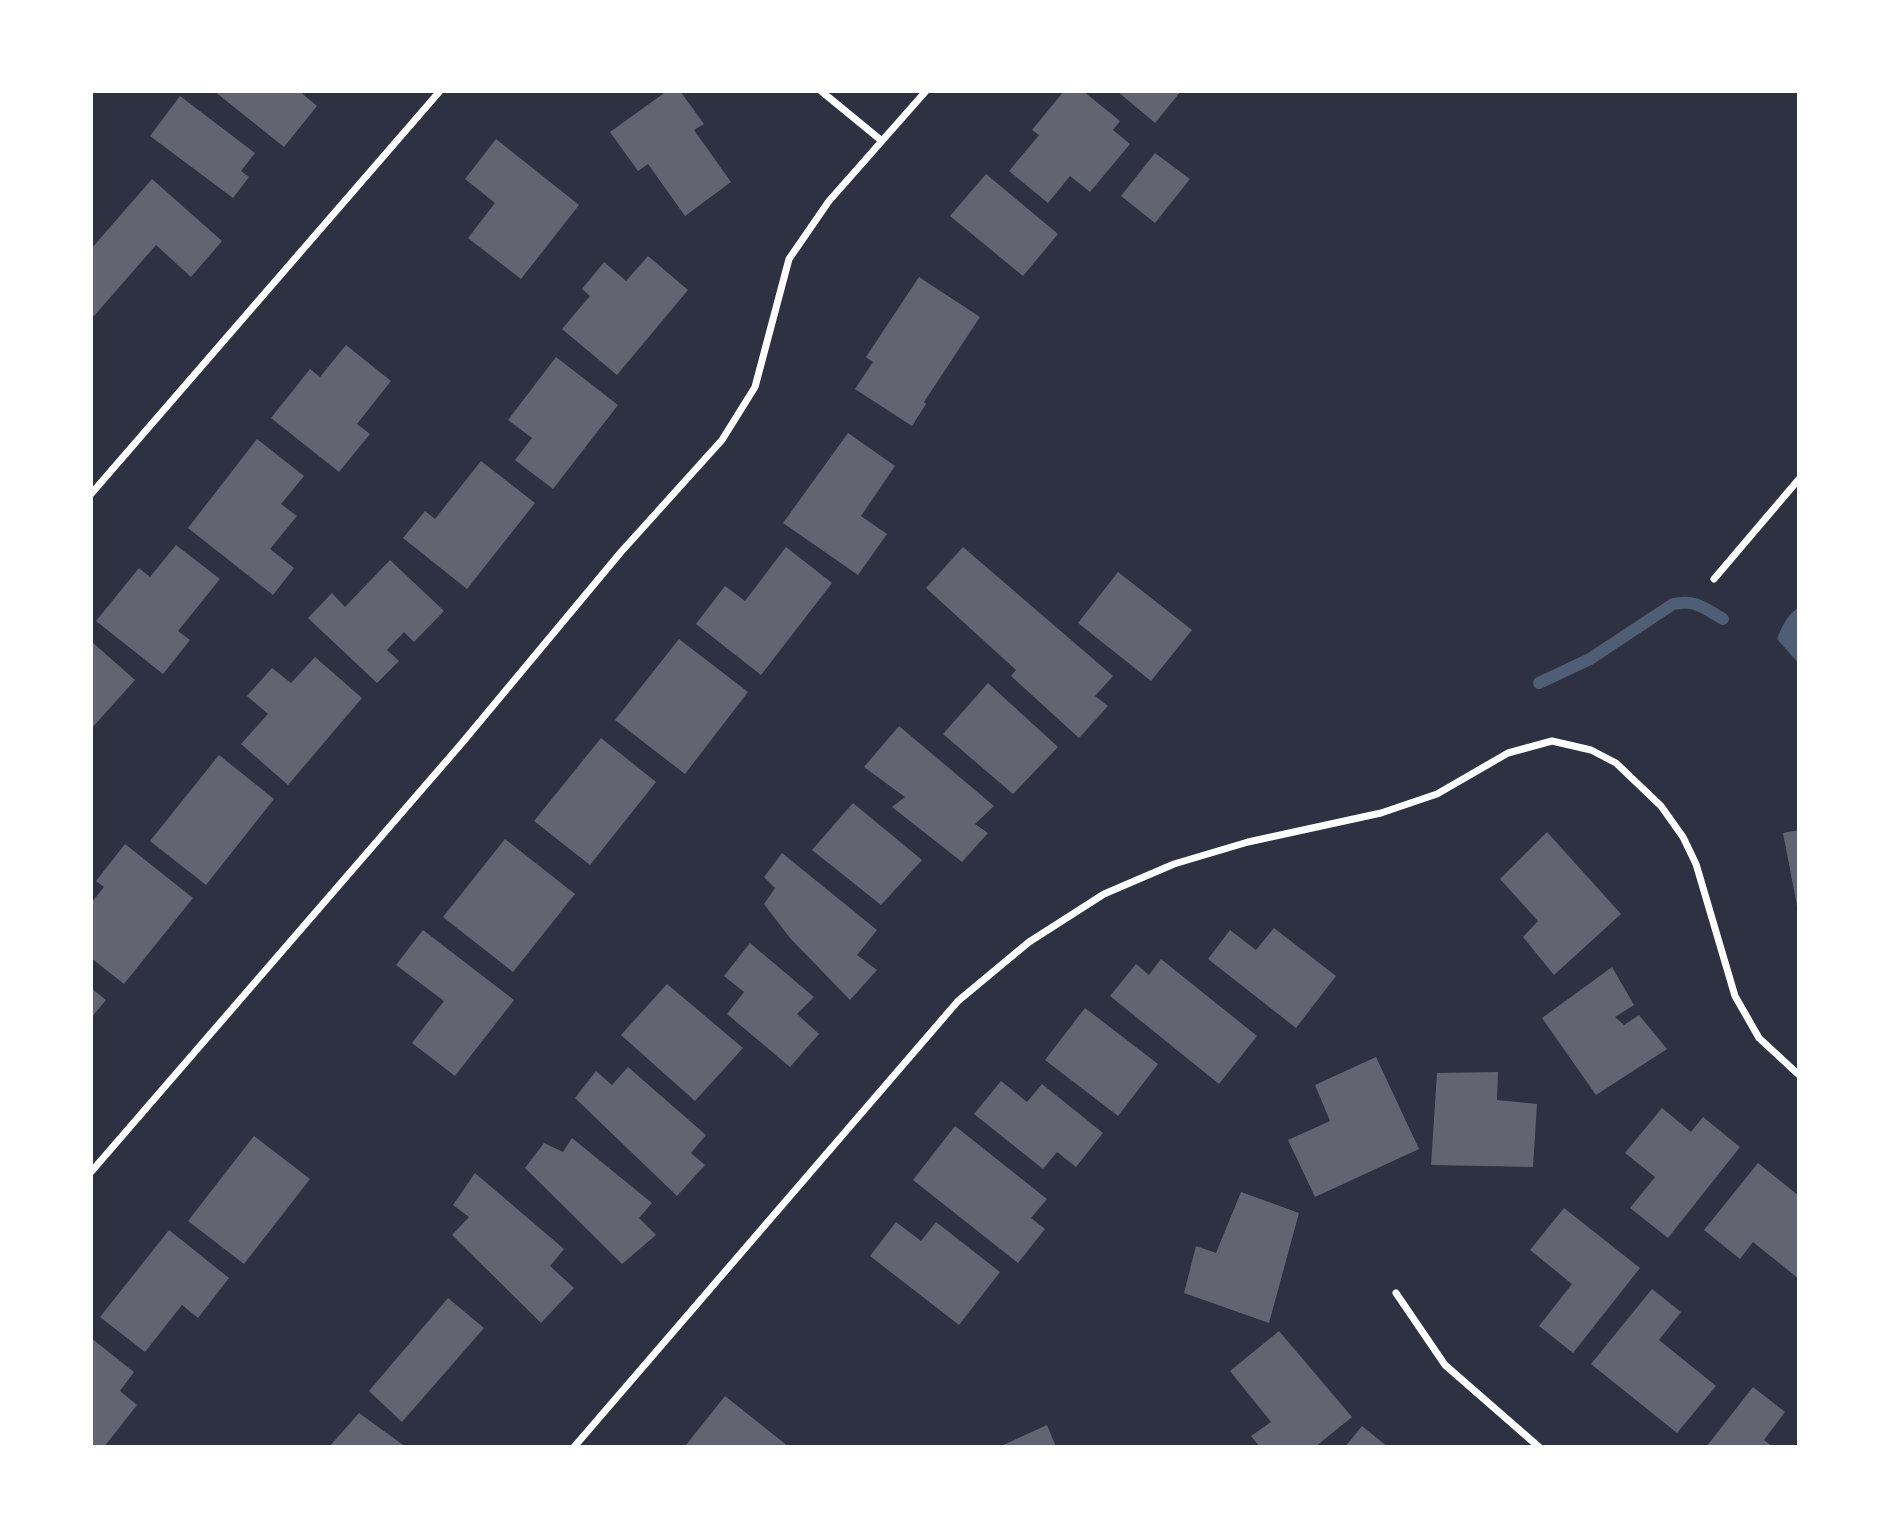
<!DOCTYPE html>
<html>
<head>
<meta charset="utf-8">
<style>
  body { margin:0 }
  #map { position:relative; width:1890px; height:1538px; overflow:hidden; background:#2d3142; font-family:Montserrat,sans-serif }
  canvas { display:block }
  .frame { position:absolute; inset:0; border:93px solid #fff; pointer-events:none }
</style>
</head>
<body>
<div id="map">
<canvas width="1890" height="1538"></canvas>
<div class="frame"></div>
</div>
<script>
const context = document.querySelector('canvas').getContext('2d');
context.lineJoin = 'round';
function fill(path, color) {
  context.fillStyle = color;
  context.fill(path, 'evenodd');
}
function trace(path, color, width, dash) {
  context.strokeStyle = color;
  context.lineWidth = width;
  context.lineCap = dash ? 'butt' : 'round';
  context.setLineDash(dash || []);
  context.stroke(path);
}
fill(new Path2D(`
  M1799,607V664L1777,639C1782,626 1787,615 1799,607Z`), '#4f5d75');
trace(new Path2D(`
  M1539,683L1590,659L1673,604C1696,599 1704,608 1723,619`), '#4f5d75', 12);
fill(new Path2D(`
  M214,91H299L317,106L284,147Z
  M667,91H680L704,124L694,130L731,182L685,216L648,164L638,171L610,132Z
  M1064,91H1083L1120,121L1113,130L1130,144L1090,192L1070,176L1048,203L1009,171L1039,135L1032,130Z
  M1117,91H1181L1155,123Z
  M180,96L255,153L241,171L249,177L233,198L150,136Z
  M496,139L579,205L521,279L468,238L495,203L465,179Z
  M1155,153L1190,179L1155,223L1121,196Z
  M986,174L1058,234L1023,276L950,216Z
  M152,179L222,241L191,277L156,245L94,316L91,313V249Z
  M648,256L688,290L617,375L562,329L590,296L582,289L604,262L626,281Z
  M919,277L980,317L924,402L926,404L912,426L855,389L873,362L866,357Z
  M346,345L391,381L357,424L370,434L339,472L271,418L310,369L320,377Z
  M556,357L618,405L553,489L515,460L532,438L508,420Z
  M848,433L895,466L861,516L887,534L858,575L783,523Z
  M257,439L304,476L281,504L297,516L270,549L294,568L273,595L188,528Z
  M481,461L535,503L467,589L403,538L425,511L435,519Z
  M176,545L220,579L178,631L190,640L163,674L96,621L139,568L150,577Z
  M786,547L832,583L761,675L696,624L725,586L745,601Z
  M963,547L1113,676L1095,696L1108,706L1079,738L1011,676L1016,670L926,588Z
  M390,560L444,611L414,642L404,632L387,650L399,661L377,683L308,618L332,593L345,607Z
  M1118,572L1192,630L1151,681L1078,623Z
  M679,639L748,692L685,774L615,720Z
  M92,642L135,680L91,729V643Z
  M315,657L362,698L288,785L241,744L268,714L247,696L272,668L291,683Z
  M988,683L1058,747L1013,794L943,734Z
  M899,726L994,806L975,824L988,833L962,862L892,807L905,797L864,767Z
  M601,738L656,782L590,865L534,821Z
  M219,755L274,799L206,885L150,841Z
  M853,803L922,860L881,905L812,850Z
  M1799,830V910L1798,911L1783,833Z
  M1547,832L1621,914L1554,975L1523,937L1538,921L1500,879Z
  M505,839L575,894L513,972L443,917Z
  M125,844L193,898L124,984L91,958V903L104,887L96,881Z
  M782,853L877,930L857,955L877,970L850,1000L790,938L764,904L775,888L764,877Z
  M1274,928L1336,976L1296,1028L1208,959L1230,930L1256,950Z
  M423,930L514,1000L455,1076L412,1043L444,1001L396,965Z
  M750,943L814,997L797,1014L819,1034L790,1067L727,1014L744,992L724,976Z
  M1161,959L1257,1036L1219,1084L1110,996L1136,964L1149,975Z
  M1612,967L1634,1005L1615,1017L1624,1025L1639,1015L1667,1049L1596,1095L1542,1018Z
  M667,984L743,1048L695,1101L621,1035Z
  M91,988L106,1000L91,1018Z
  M1085,1008L1158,1064L1118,1116L1045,1060Z
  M1376,1057L1419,1149L1315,1197L1288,1140L1330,1121L1315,1085Z
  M628,1067L706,1135L691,1153L705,1165L677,1196L575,1098L596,1071L612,1085Z
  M1498,1072L1497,1100L1537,1104L1533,1167L1431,1165L1437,1073Z
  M1001,1081L1027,1102L1042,1084L1103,1133L1076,1167L1057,1152L1043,1169L974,1114Z
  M1662,1108L1691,1132L1703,1117L1740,1147L1668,1238L1630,1208L1655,1177L1625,1153Z
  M955,1126L1047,1199L1031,1218L1045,1229L1018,1263L913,1180Z
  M254,1136L310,1179L244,1264L188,1221Z
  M572,1138L652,1203L639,1218L656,1235L622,1264L525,1168L544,1143L563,1152Z
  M1758,1163L1799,1196V1279L1753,1242L1740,1259L1704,1230Z
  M475,1173L564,1249L550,1266L574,1288L541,1323L452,1235L469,1217L453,1205Z
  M1241,1192L1299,1213L1269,1323L1184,1293L1196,1246L1216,1253Z
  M1564,1208L1640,1268L1573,1353L1539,1326L1572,1284L1530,1250Z
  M896,1222L921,1241L936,1222L1000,1272L959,1325L870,1256Z
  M169,1230L229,1278L198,1318L182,1305L145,1352L100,1317Z
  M1652,1289L1681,1312L1659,1340L1716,1386L1677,1433L1591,1364Z
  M448,1298L484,1328L402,1422L369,1391Z
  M1279,1331L1352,1417L1315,1447H1260L1251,1436L1271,1422L1230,1371Z
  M91,1338L134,1372L120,1391L137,1405L104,1447H91Z
  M1753,1387L1785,1412L1764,1440L1773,1447H1706Z
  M725,1396L789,1447H689L686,1445Z
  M359,1413L406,1447H329Z
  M1047,1425L1056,1447H999Z
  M1362,1426L1388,1447H1345Z`), '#626471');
trace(new Path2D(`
  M821,91L882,141
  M91,494L440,91
  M1714,579L1799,479
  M91,1172L462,743L621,552L722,440L755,387L789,259L829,201L926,91
  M1396,1293L1445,1365L1539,1447
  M574,1447L958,1001L1029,942L1104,894L1174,864L1248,842L1381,813L1437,794L1508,753L1552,741L1591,750L1616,763L1661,806L1683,837L1696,864L1735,996L1759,1038L1799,1075`), '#fff', 7);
</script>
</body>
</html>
